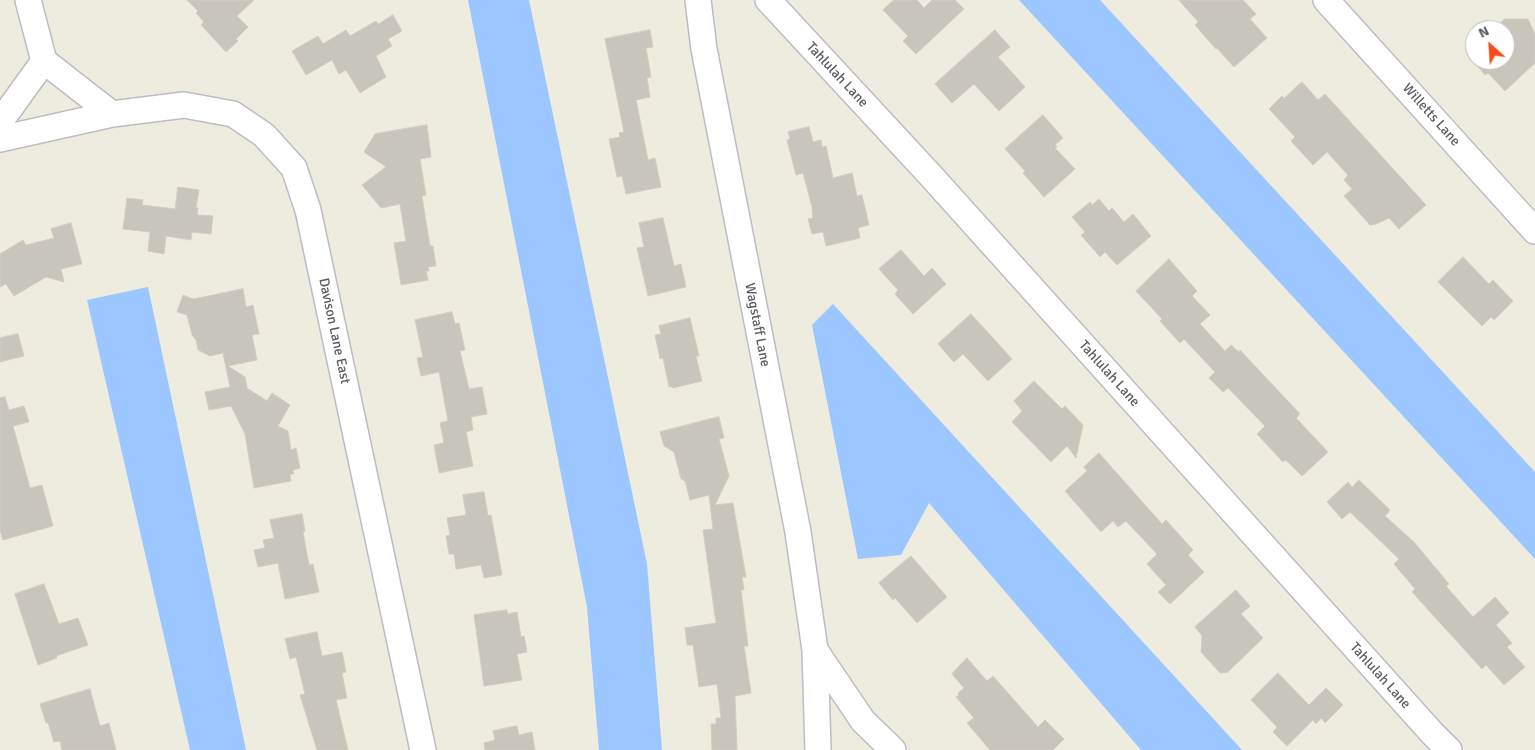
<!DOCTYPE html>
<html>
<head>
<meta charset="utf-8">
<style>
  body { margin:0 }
  #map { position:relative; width:1535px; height:750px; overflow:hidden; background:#edecde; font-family:Signika,sans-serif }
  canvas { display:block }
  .north { position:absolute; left:1465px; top:20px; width:50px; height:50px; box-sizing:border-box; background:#fff; border:1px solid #bcbdc0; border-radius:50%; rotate:334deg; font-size:14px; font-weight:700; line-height:20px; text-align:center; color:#585b61 }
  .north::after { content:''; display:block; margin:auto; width:18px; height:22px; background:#f84a1a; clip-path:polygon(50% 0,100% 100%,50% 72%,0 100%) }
</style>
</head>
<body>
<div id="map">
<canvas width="1535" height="750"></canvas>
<div class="north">N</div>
</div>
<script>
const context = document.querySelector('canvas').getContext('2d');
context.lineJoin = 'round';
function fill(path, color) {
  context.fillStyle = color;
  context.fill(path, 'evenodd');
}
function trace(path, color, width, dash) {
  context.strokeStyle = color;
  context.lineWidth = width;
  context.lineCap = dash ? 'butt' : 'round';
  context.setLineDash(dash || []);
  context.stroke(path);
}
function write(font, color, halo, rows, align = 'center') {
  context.font = font + ' Signika,sans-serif';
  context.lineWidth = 4.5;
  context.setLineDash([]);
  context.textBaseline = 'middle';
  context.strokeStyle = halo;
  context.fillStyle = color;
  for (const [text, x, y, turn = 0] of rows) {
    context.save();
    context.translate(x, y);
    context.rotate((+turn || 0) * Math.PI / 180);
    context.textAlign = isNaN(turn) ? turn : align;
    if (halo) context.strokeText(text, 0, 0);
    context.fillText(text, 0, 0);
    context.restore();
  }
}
fill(new Path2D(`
  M468,0H529L647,564L662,750H599L587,607Z
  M1019,0H1100L1535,472V559Z
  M148,287L246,750H190L87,300Z
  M833,304L1242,750H1141L929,503L901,555L858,559L812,325Z`), '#9cc6ff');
const building = new Path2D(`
  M187,0H254L237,16L248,27L236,39L238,41L226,52L201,25L204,22L196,13L198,11Z
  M894,0H917L924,8L932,0H955L964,9L916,54L903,41L908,36L883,10Z
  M1179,0H1243L1256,14L1250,19L1267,38L1234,67L1217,48L1216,49L1195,25L1198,22Z
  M393,15L402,31L388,39L392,46L376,56L386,77L360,93L346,70L339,74L332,60L306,75L292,51L318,36L323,44L346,30L350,36L376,21L378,24Z
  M1505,19H1528L1535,34V63L1505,91L1488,73L1485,75L1467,54L1475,47V60H1505V30H1493Z
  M650,30L653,47L646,48L651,77L647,78L650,97L636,100L648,160L655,158L661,187L626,194L622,176L617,177L609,139L620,137L619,133L624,132L605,39Z
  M995,30L1010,47L998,57L1025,87L999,111L974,84L952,103L935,84Z
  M1302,82L1318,100L1325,94L1426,205L1399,229L1389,218L1376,224L1370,225L1344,196L1352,189L1344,180L1348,175L1327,152L1313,165L1291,141L1295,137L1269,109L1282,96L1284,98Z
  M1043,115L1063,138L1055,145L1057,147L1055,148L1075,169L1044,197L1023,173L1025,171L1005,149Z
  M427,125L431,157L420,159L426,195L422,196L430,246H433L436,266L428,267L429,271H426L428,280L401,285L394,243L406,241L400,204L381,208L362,185L386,167L364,152L375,134Z
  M809,127L813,142L821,140L822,147L826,146L833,178L852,173L857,196L862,195L869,225L858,228L860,238L826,246L823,232L812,234L808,219L813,218L812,207L803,173L796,175L787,140L790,139L788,132Z
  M178,187L199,190L196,208H198L197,215L213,216L211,234L192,232L191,240L166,236L164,254L148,251L150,232L123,229L127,198L143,200L142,205L175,209Z
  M1099,199L1109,211L1112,208L1124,222L1133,214L1151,236L1117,265L1105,252L1100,257L1081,235L1085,232L1072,217L1090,202L1092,205Z
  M663,218L674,266L681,264L686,287L648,296L637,248L644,247L639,223Z
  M71,223L82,264L61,269L64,282L46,277L14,296L6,284L0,287V254L23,240L26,245L54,238L51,229Z
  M901,250L924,276L932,268L946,284L913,314L895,294L898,290L879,269Z
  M1463,257L1489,284L1493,280L1513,301L1494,320L1491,317L1482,326L1438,282Z
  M1169,259L1197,291L1192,296L1210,315L1200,324L1225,351L1231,345L1239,352L1240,350L1300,414L1296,418L1328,452L1302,476L1288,462L1285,460L1283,462L1257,434L1265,426L1228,388L1223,392L1209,378L1215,372L1184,339L1180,343L1160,321L1162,319L1136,291Z
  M243,289L246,307L253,305L259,334L252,335L257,360L228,366L245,377L247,388L267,401L272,393L290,405L278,426L288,431L291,450L296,448L300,468L293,470L294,474H290L291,481L254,488L245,434L231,406L209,410L205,392L230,387L223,353L210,356L198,350L196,340L192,335L187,315L177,312L183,295L193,299Z
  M452,312L455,324L459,323L465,350L460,351L469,389L482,387L487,414L471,417L473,430L466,432L473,466L439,473L434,445L444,443L440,423L448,421L439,372L421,376L417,358L423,357L415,320Z
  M971,314L1012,359L988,381L963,354L954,362L938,344Z
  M690,318L699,356H696L702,381L673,388L672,387H669L663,358L660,359L655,335L661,334L659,326Z
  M18,334L24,356L0,362V338Z
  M1034,381L1062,409L1065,406L1083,425L1076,458L1067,446L1051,462L1012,422L1022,411L1014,401Z
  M5,397L9,410L24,406L29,422L13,426L30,488L42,485L53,526L3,540L0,531V398Z
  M719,417L724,438L719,439L729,476L715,505L733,503L746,577H742L744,590H741L748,646H744L751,693L735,696L737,750H712L711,724H716V718H721L717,684L699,687L693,645H687L685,628L716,623L703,530L713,529L709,495L690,500L685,481L681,479L674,452L664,446L660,432Z
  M1099,453L1162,524L1166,520L1193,550L1188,555L1204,572L1170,604L1158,592L1166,585L1147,564L1157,554L1126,521L1118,527L1113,521L1101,532L1065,491L1087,471L1084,467Z
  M1359,480L1390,510L1385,516L1414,542L1449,584L1446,586L1473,617L1495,597L1509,613L1496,625L1512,643L1507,647L1525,667L1504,685L1486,665L1482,669L1412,592L1415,589L1394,564L1399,559L1350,512L1342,519L1327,502L1348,482L1352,487Z
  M484,492L488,516L491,515L502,575L484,578L481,565L456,569L454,554H449L446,536L450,535L447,518L466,515L463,495Z
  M302,514L305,531L303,532L309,565L313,564L319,592L285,599L278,563L258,567L254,550L265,548L263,540L274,538L270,520Z
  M911,556L947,597L917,623L895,598L893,600L879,583Z
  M44,584L59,624L78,618L88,645L56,656L57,658L38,665L15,594Z
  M1236,590L1250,606L1241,614L1263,638L1228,672L1220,673L1201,652L1202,636L1195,627Z
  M507,610L508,614L517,612L521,637L524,636L527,652L517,654L522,680L484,686L474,615Z
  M317,632L322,656L342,652L346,672L342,673L347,698L336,700L348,750H317L300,695L305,694L296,657L290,659L285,639Z
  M967,658L987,681L993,676L1038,727L1045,720L1064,739L1053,750H990L967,723L974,718L956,697L959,695L958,693L964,688L952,674Z
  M1278,673L1309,705L1326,688L1343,705L1325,723L1321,718L1316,724L1313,720L1287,746L1273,732L1277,727L1251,700Z
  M90,689L100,726L109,723L116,750H62L60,741L54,742L48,723H46L40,704Z
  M517,726L519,735L532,732L535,750H485L484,743L495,740L493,731Z`);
fill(building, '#c8c5bc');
trace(building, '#d2cebc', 1);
const street = new Path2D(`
  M698,0L704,49L798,532L815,650
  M768,0L932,177L1432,733L1449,750
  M1326,0L1535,231
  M44,61L112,114
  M0,122L44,61L28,0
  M0,139L112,114L184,105L233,114L264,135L294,168L308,210L423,750
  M818,750L815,650L863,721L893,750`);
trace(street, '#bcbdc4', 28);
trace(street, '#fff', 25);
write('14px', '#585b61', '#fff', [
  ["Tahlulah Lane",837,75,47],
  ["Willetts Lane",1431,115,48],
  ["Wagstaff Lane",757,325,79],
  ["Davison Lane East",334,331,78],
  ["Tahlulah Lane",1109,374,48],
  ["Tahlulah Lane",1380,676,48]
]);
</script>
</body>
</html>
